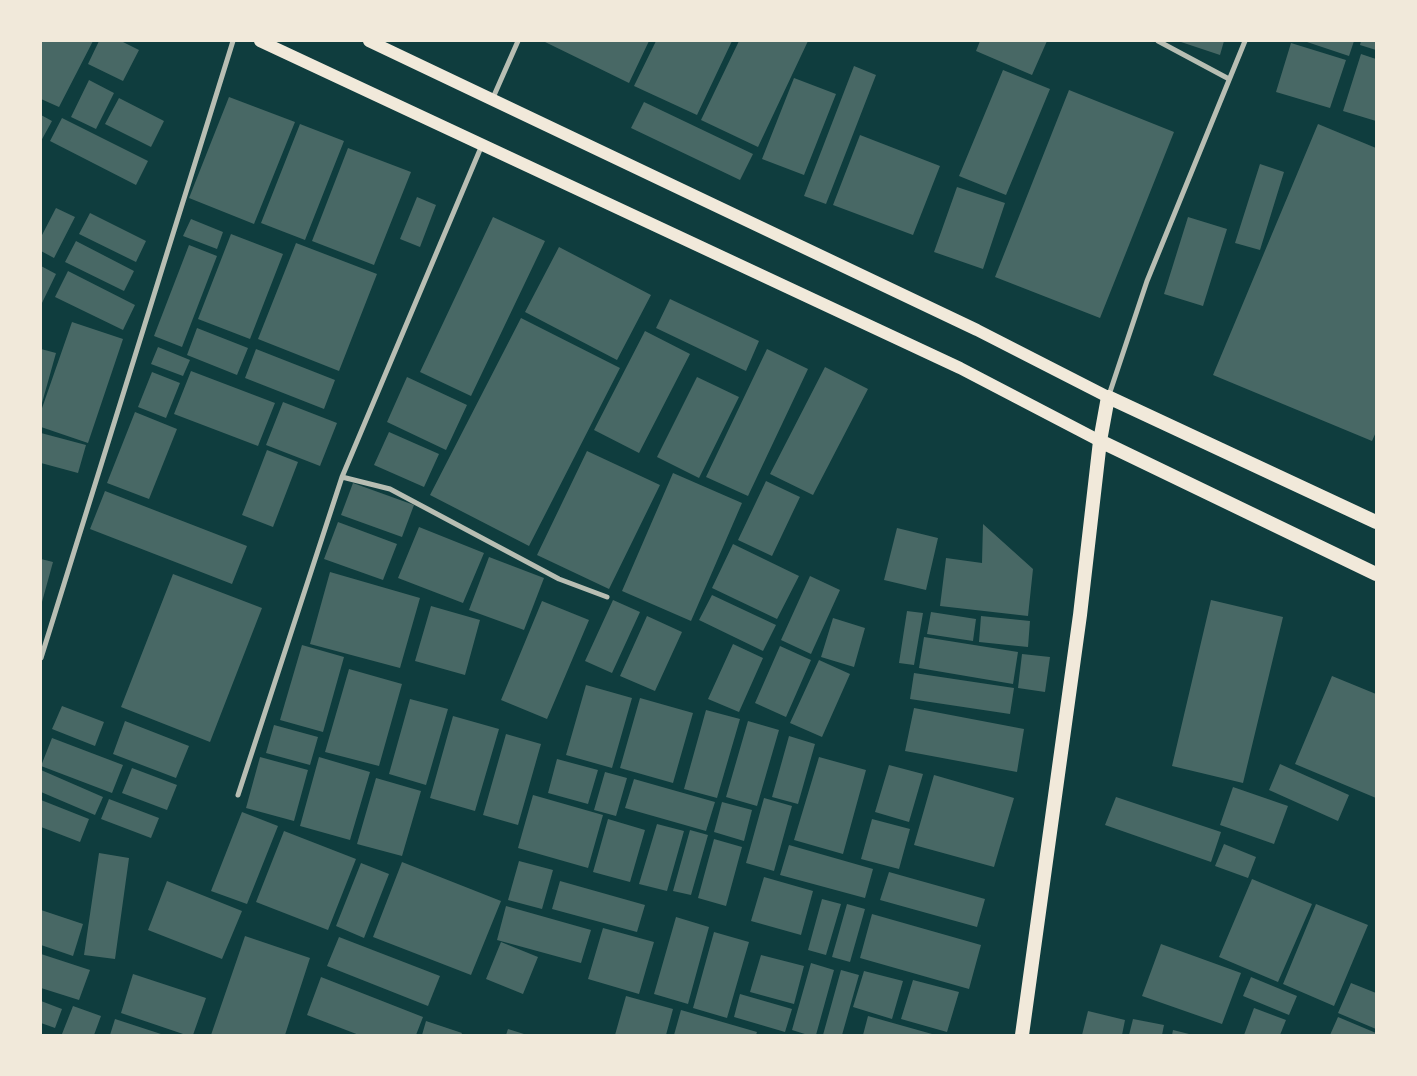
<!DOCTYPE html>
<html>
<head>
<meta charset="utf-8">
<style>
  body { margin:0 }
  #map { position:relative; width:1417px; height:1076px; overflow:hidden; background:#0f3d3e; font-family:Jost,sans-serif }
  canvas { display:block }
  .frame { position:absolute; inset:0; border:42px solid #f1e9da; pointer-events:none }
</style>
</head>
<body>
<div id="map">
<canvas width="1417" height="1076"></canvas>
<div class="frame"></div>
</div>
<script>
const context = document.querySelector('canvas').getContext('2d');
context.lineJoin = 'round';
function fill(path, color) {
  context.fillStyle = color;
  context.fill(path, 'evenodd');
}
function trace(path, color, width, dash) {
  context.strokeStyle = color;
  context.lineWidth = width;
  context.lineCap = dash ? 'butt' : 'round';
  context.setLineDash(dash || []);
  context.stroke(path);
}
fill(new Path2D(`
  M41,41H93L59,107L41,99Z
  M99,41H121L139,50L123,81L88,64Z
  M543,41H649L629,83Z
  M656,41H732L697,115L634,86Z
  M739,41H808L758,147L701,120Z
  M980,41H1047L1032,75L976,51Z
  M1178,41H1224L1220,55Z
  M1304,41H1354L1349,56Z
  M1361,41H1376V50L1360,45Z
  M1291,43L1346,60L1330,108L1276,92Z
  M1361,54L1376,59V121L1343,111Z
  M854,66L876,75L826,204L804,196Z
  M1003,70L1050,89L1006,195L959,176Z
  M794,78L836,94L804,175L762,159Z
  M89,80L114,93L96,129L71,117Z
  M1069,90L1174,132L1100,318L995,277Z
  M229,97L295,122L254,224L189,198Z
  M119,98L164,121L151,147L105,124Z
  M644,102L753,154L740,180L631,128Z
  M41,115L52,121L41,141Z
  M62,118L148,161L136,185L50,141Z
  M300,124L344,141L305,240L261,223Z
  M1318,124L1376,148V432L1372,441L1213,375Z
  M860,135L940,166L913,235L833,205Z
  M348,148L411,172L374,265L312,241Z
  M1260,164L1284,172L1260,250L1235,243Z
  M957,187L1005,203L983,269L934,252Z
  M417,197L436,205L420,247L400,239Z
  M56,208L75,217L54,258L41,251V237Z
  M90,213L146,241L136,262L79,234Z
  M493,217L545,241L471,396L420,372Z
  M1188,217L1227,229L1203,306L1164,294Z
  M191,219L223,232L217,249L183,236Z
  M231,234L283,254L250,339L198,319Z
  M76,241L134,271L124,291L65,262Z
  M296,243L377,274L339,371L258,339Z
  M189,245L217,256L182,347L154,336Z
  M559,247L651,295L617,360L525,312Z
  M41,266L56,274L41,305Z
  M68,271L135,305L123,330L55,297Z
  M670,299L759,341L746,371L656,328Z
  M521,318L620,368L529,546L430,495Z
  M72,322L123,339L88,443L41,427V411Z
  M197,328L248,348L237,375L187,355Z
  M645,331L690,354L639,453L594,430Z
  M158,347L190,360L183,376L151,364Z
  M41,349L56,353L42,403H41Z
  M256,349L335,380L324,409L245,378Z
  M767,349L808,369L748,496L706,477Z
  M825,367L868,389L813,495L770,474Z
  M191,371L275,403L258,446L174,414Z
  M152,372L180,383L166,418L138,407Z
  M407,377L467,405L446,450L387,422Z
  M697,377L739,397L699,478L657,457Z
  M283,402L337,423L320,466L266,445Z
  M135,412L177,429L149,499L107,483Z
  M389,432L439,454L424,487L374,465Z
  M41,433L86,445L78,473L41,463Z
  M267,450L298,462L273,527L242,515Z
  M587,451L660,485L609,589L537,555Z
  M673,473L742,503L691,621L622,591Z
  M766,481L800,497L772,556L738,540Z
  M353,483L414,505L402,537L341,515Z
  M105,491L247,546L232,584L90,529Z
  M338,522L397,544L383,580L324,559Z
  M983,524L1033,569L1028,616L940,606L946,558L982,563Z
  M419,527L484,553L463,603L398,578Z
  M897,528L938,538L926,590L884,580Z
  M733,544L799,576L777,619L712,588Z
  M489,557L544,578L524,630L469,610Z
  M41,559L53,562L42,602H41Z
  M330,572L420,598L400,668L310,644Z
  M173,574L262,608L210,742L121,707Z
  M810,576L840,590L811,654L781,640Z
  M712,595L776,625L763,651L699,620Z
  M613,600L640,612L612,673L585,661Z
  M1211,600L1283,617L1243,783L1172,766Z
  M542,601L589,620L547,719L501,700Z
  M431,606L480,620L465,675L415,661Z
  M907,611L923,613L914,665L899,663Z
  M931,612L976,619L973,641L927,634Z
  M647,616L682,632L655,691L620,676Z
  M981,616L1030,621L1028,647L979,642Z
  M833,618L865,628L854,667L821,657Z
  M924,637L1018,652L1013,684L919,668Z
  M733,644L763,658L739,712L708,699Z
  M302,645L344,657L323,732L280,720Z
  M780,646L811,660L786,717L755,703Z
  M1022,654L1050,657L1045,692L1018,688Z
  M819,660L850,674L822,737L790,723Z
  M349,669L402,684L379,766L325,752Z
  M914,673L1014,688L1010,714L910,699Z
  M1332,676L1376,694V798L1295,764Z
  M586,685L632,698L612,768L566,755Z
  M640,698L693,713L673,783L620,768Z
  M410,699L448,709L426,785L389,774Z
  M62,706L104,722L95,746L52,729Z
  M914,708L1024,729L1017,772L905,751Z
  M706,710L740,719L717,798L684,789Z
  M453,716L499,729L475,811L430,798Z
  M125,721L189,746L176,778L113,754Z
  M748,721L779,730L757,806L726,797Z
  M274,725L318,737L310,765L266,753Z
  M506,734L541,744L518,825L483,815Z
  M789,736L815,744L798,804L772,797Z
  M52,738L123,765L112,793L41,766Z
  M260,757L308,770L294,821L246,808Z
  M319,757L370,772L350,840L300,826Z
  M819,757L866,770L843,854L794,840Z
  M557,759L598,770L588,804L548,793Z
  M1280,764L1349,795L1338,821L1269,790Z
  M889,765L923,774L909,822L875,812Z
  M132,768L177,785L167,810L122,793Z
  M41,770L103,797L95,815L41,792Z
  M605,772L627,778L616,816L594,810Z
  M934,775L1014,798L994,867L914,845Z
  M376,778L421,791L402,856L357,844Z
  M634,779L715,802L706,831L625,808Z
  M1233,787L1288,806L1274,844L1220,825Z
  M533,795L603,815L588,868L518,848Z
  M1116,797L1221,832L1211,862L1105,825Z
  M764,798L792,806L774,871L746,863Z
  M109,799L159,818L151,838L101,819Z
  M41,800L89,819L80,842L41,827Z
  M722,802L752,810L744,841L714,832Z
  M242,812L278,826L247,904L211,891Z
  M608,819L645,830L630,882L593,872Z
  M872,819L910,829L899,869L861,859Z
  M657,824L684,831L667,891L639,884Z
  M690,830L708,835L691,895L673,891Z
  M284,831L356,859L328,930L256,902Z
  M714,839L742,847L726,906L698,898Z
  M1224,844L1256,857L1248,878L1215,866Z
  M789,845L873,869L865,898L780,875Z
  M99,853L129,858L115,959L84,955Z
  M519,861L553,870L542,909L508,900Z
  M402,862L501,901L471,975L373,937Z
  M361,863L389,874L364,938L336,926Z
  M889,872L985,899L977,927L880,900Z
  M764,877L813,891L801,935L751,921Z
  M1252,879L1312,904L1278,982L1219,957Z
  M167,881L242,911L222,959L148,930Z
  M560,881L645,905L637,932L552,909Z
  M822,899L841,904L826,955L808,950Z
  M847,904L865,909L850,962L832,957Z
  M1316,904L1368,925L1334,1006L1283,984Z
  M506,906L591,930L581,963L497,940Z
  M41,910L83,924L73,956L41,945Z
  M872,914L981,945L969,989L860,958Z
  M676,917L709,927L688,1004L654,994Z
  M603,928L654,942L639,994L588,979Z
  M714,932L749,942L727,1018L693,1008Z
  M245,936L310,958L285,1035H211Z
  M339,937L440,976L428,1006L327,966Z
  M501,942L538,957L523,994L486,979Z
  M1161,944L1241,973L1222,1024L1142,996Z
  M41,954L90,970L79,1000L41,988Z
  M761,955L804,966L794,1004L750,992Z
  M811,963L834,970L816,1035H808L792,1030Z
  M841,970L859,975L842,1035H823Z
  M864,971L903,981L892,1019L853,1007Z
  M133,974L206,998L193,1035H186L121,1013Z
  M321,977L423,1017L416,1035H359L307,1015Z
  M1251,977L1297,996L1289,1015L1243,996Z
  M913,980L959,992L947,1032L901,1019Z
  M1351,983L1376,993V1029L1338,1013Z
  M740,994L792,1009L785,1032L734,1017Z
  M626,996L673,1009L666,1035H615Z
  M41,1001L62,1009L55,1028L41,1023Z
  M73,1006L101,1016L94,1035L62,1034Z
  M1254,1008L1286,1020L1280,1035H1244Z
  M681,1010L757,1032L756,1035H674Z
  M1088,1011L1125,1020L1122,1035H1082Z
  M868,1016L932,1034V1035H863Z
  M1338,1017L1376,1033V1035H1330Z
  M115,1019L161,1034V1035H110Z
  M1133,1019L1164,1025L1162,1035H1129Z
  M426,1021L462,1033L461,1035H422Z
  M508,1029L524,1034V1035H506Z
  M1173,1030L1189,1034V1035H1172Z`), '#486865');
trace(new Path2D(`
  M1158,41L1229,79
  M492,100L518,41
  M482,145L342,477L390,489L559,579L607,597
  M1109,395L1147,281L1245,41
  M41,658L233,41
  M238,795L342,477`), '#b8beb3', 5);
trace(new Path2D(`
  M260,41L960,368L1100,441
  M369,41L977,330L1108,397`), '#f1e9da', 12);
trace(new Path2D(`
  M1100,441L1376,574
  M1022,1035L1080,615L1100,441L1108,397L1376,522`), '#f1e9da', 14);
</script>
</body>
</html>
